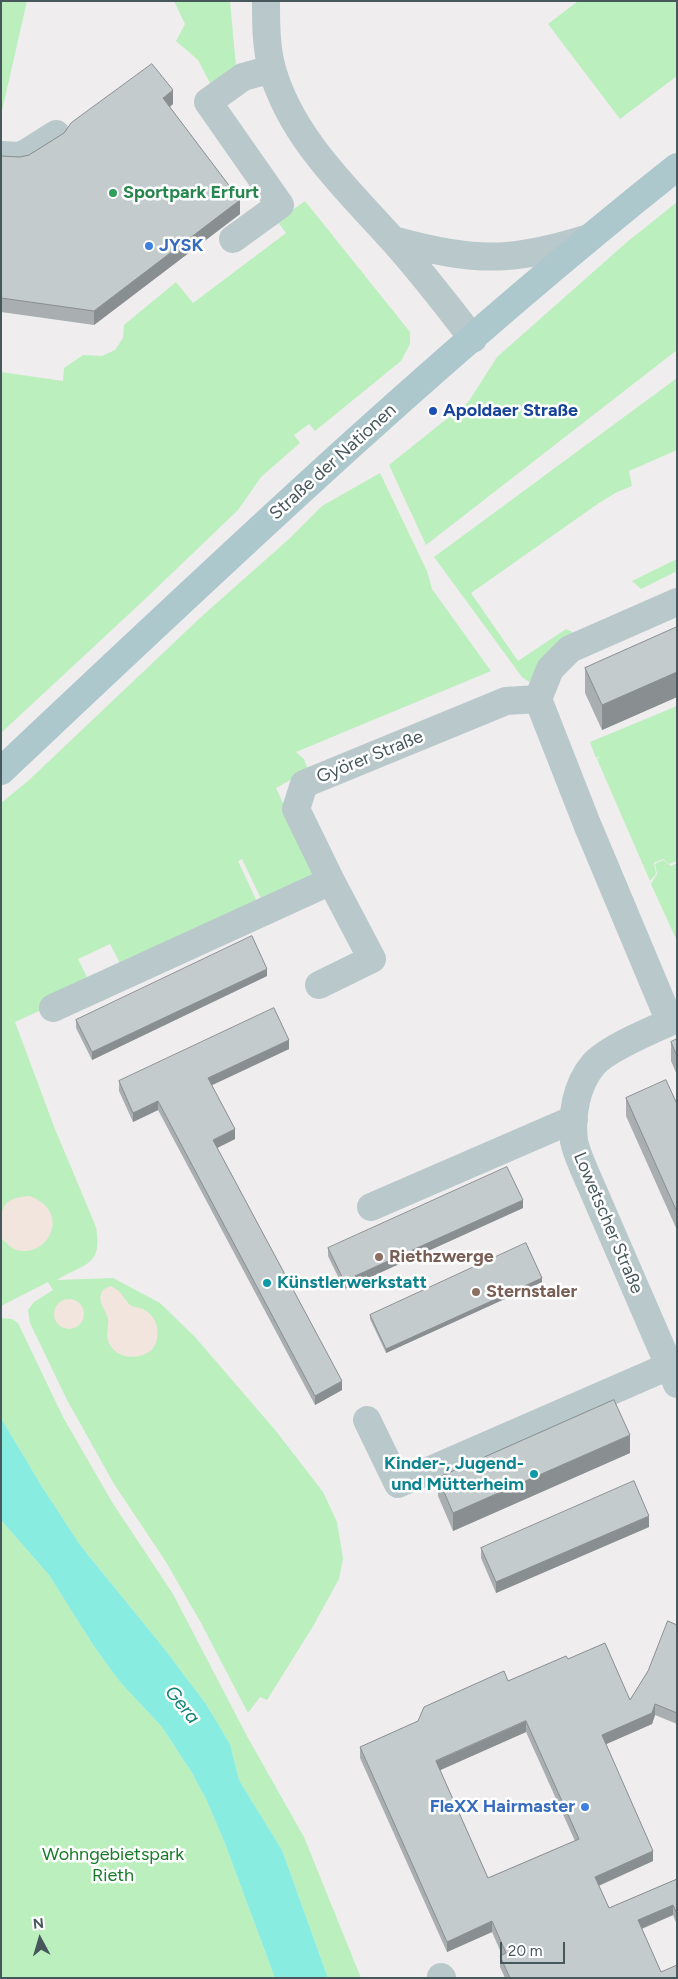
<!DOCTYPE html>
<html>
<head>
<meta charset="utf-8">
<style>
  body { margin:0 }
  #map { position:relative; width:678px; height:1979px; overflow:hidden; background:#f0edee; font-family:Figtree,sans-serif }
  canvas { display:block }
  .frame { position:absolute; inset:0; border:2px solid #46585b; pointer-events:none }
  .north { position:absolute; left:15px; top:1914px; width:50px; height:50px; -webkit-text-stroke:4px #fff; paint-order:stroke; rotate:354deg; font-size:14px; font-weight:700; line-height:20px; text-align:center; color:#46585b }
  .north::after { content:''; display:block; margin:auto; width:18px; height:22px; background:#46585b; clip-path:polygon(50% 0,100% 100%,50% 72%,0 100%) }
  .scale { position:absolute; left:500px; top:1942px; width:65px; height:22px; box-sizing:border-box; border:2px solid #46585b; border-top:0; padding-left:6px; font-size:15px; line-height:18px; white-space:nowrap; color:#46585b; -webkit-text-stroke:4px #fff; paint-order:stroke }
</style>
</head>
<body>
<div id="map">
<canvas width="678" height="1979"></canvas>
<div class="frame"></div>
<div class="north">N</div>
<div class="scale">20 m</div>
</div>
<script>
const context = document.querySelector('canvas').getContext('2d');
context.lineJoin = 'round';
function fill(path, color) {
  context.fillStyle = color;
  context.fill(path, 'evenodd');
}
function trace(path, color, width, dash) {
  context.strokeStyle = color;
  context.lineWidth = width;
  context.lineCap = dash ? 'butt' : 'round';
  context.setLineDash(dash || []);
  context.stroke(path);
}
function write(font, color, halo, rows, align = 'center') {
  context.font = font + ' Figtree,sans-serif';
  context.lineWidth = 5;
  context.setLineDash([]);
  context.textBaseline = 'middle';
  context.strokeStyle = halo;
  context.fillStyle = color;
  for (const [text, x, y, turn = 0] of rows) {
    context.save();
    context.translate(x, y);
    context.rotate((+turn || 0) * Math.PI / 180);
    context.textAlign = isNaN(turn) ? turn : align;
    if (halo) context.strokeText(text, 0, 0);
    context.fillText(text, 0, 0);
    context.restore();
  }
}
fill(new Path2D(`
  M1,1H27L1,115Z
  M174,1H230L236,66L211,85L198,60L176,41L185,24Z
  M578,1H677V76L620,119L548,24Z
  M305,201L410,332V344L401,361L315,431L309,424L294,435L300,443L261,477L238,510L143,601L1,733V372L63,381L64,368L83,355L102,356L115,350L123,338L124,325L176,282L193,303L286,233L277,221Z
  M677,202V350L426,545L389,465L444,421L458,412L469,401L497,357L627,242Z
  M677,378V450L629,471L632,486L617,492L599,503L471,593L518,661L566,629L576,634L547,661L529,682L522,677L434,557Z
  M380,473L427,571L432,589L491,671L296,752L304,759L308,770L276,788L314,870L307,883L264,905L242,859L238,861L260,908L123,969L110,944L78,959L90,983L54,1004L15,1022L55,1129L96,1227C103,1267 84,1263 57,1280L113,1278L160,1303L195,1337L276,1431L323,1492L337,1522L343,1558L339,1579L312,1628L267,1700L260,1697L248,1713L201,1623L166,1562L114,1484L67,1400L30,1323L28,1310L34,1302L53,1290L48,1282L1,1306V803L28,781L201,617L290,538L322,506Z
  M677,559V571L641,589L632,581Z
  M677,706V833L673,832L677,833V861L669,864L663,859L654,863L656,874L650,881L597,759L600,756L596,758L590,742Z
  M663,860L671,866L677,863V941L651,884L657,874L655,864Z
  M1,1318L12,1319L18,1323L63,1417L112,1502L173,1594L248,1738L304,1837L361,1978H328L282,1850L239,1780L230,1744L206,1704L163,1647L80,1545L41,1485L1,1418Z
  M1,1520L49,1575L93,1645L120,1682L162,1727L192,1773L206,1799L224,1841L275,1978H1Z`), '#bbefbe');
fill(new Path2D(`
  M29,1196C74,1211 47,1262 14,1249C10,1247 6,1242 2,1239C1,1234 1,1228 1,1223C1,1202 9,1198 29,1196Z
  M110,1286C121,1290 122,1296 129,1304C133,1308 139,1307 143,1309C155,1315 159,1326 157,1338C157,1344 152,1351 147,1353C131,1362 108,1355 107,1334C107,1329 109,1324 108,1319C106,1310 98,1303 101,1293C103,1289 106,1288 110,1286Z
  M54 1314a15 15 0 1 1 30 0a15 15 0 1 1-30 0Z`), '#f2e5de');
fill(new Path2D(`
  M1,1418L41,1485L80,1545L163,1647L206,1704L230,1744L239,1780L282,1850L328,1978H275L224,1841L206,1799L192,1773L162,1727L120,1682L93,1645L49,1575L1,1520Z`), '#88ece0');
trace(new Path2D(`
  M266,1C266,24 266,47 272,69C291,137 346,188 391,238C420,270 447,305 473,339
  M1,155L21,156L56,134
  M233,239L280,205L208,102L243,77L272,69
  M393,240C430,250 469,259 507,256C534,254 560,247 586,239
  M319,985L372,959L331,881
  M53,1008L331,881L296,809L304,784L506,701L538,699
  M677,1019C656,1028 606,1049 593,1065C576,1085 571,1116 574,1141C576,1152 582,1164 586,1174L677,1384
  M670,1022L587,824L538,699L550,669L570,649L677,602
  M371,1207L574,1119
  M367,1420L398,1484L669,1366
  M441,1977L442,1978`), '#b9c8cb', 28);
trace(new Path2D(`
  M1,771C221,564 440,355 677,167`), '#adc8cd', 28);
fill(new Path2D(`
  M173,104L170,107L240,214L94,325L1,312V156L20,157L29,155L64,133Z
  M677,627V697L602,730L585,693V668Z
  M267,976L92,1060L76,1028V1020Z
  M671,1042L677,1056V1075L671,1061Z
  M289,1049L212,1085L235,1139L217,1148L342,1390L315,1405L158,1110L133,1122L119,1091V1081Z
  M626,1098L677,1104V1230L626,1116Z
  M523,1208L344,1289L328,1256V1248Z
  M542,1282L386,1353L370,1319V1315Z
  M630,1453L453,1531L438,1496V1478Z
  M649,1527L496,1593L481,1558V1548Z
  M677,1625V1724L655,1715L652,1724L606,1744L653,1861L599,1886L609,1908L677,1879V1925L673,1915L642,1929L661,1972L677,1978H505L500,1967V1956L502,1955L492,1932L447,1952L360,1758V1747L508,1681L568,1659L630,1700ZM526,1732L575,1841L488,1878L440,1770Z`), '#a9afb0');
fill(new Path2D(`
  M173,90V104L163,112V98Z
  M240,200V214L94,325V311Z
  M677,672V697L602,730V705Z
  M267,969V976L92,1060V1052Z
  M289,1040V1049L208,1087V1078Z
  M158,1101V1110L133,1122V1113Z
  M235,1129V1139L213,1150V1140Z
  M523,1200V1208L344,1289V1281Z
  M542,1278V1282L386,1353V1349Z
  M342,1381V1390L315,1405V1396Z
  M630,1435V1453L453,1531V1513Z
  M649,1516V1527L496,1593V1582Z
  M655,1704V1715L652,1724L602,1746V1735Z
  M526,1721V1732L436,1772V1761Z
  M653,1851V1861L595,1887V1877Z
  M673,1905V1915L638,1930V1920Z
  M492,1921V1932L447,1952V1942Z`), '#898e90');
const building = new Path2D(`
  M152,64L173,90L163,98L240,200L94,311L1,298V156L20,157L29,155L64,133L71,123Z
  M677,627V672L602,705L585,668Z
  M252,936L267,969L92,1052L76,1020Z
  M274,1008L289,1040L208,1078L235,1129L213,1140L342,1381L315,1396L158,1101L133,1113L119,1081Z
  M677,1039V1056L671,1042Z
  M666,1080L677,1104V1212L626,1098Z
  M507,1167L523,1200L344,1281L328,1248Z
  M526,1243L542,1278L386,1349L370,1315Z
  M614,1400L630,1435L453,1513L438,1478Z
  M634,1481L649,1516L496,1582L481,1548Z
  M668,1621L677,1625V1713L655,1704L652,1713L602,1735L653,1851L595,1877L609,1908L677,1879V1914L673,1905L638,1920L661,1972L677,1965V1978H510L500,1956L506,1953L492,1921L447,1942L360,1747L418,1721L424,1707L504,1671L508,1681L566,1656L568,1659L605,1643L630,1700L648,1671ZM526,1721L579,1839L488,1878L436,1761Z`);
fill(building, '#c4cbcd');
trace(building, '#898e90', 1);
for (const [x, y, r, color] of [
  [113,193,5,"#2e9e5b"],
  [149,246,5,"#3f7fe0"],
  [433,411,5,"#1a4fb4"],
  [379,1257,5,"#8d6e63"],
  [267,1283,5,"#0f9aa8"],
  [476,1292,5,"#8d6e63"],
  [534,1474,5,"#0f9aa8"],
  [585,1807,5,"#3f7fe0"]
]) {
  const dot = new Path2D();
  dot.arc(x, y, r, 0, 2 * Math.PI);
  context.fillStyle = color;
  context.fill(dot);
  trace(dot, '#fff', 2);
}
write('bold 18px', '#27864d', '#fff', [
  ["Sportpark Erfurt",123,193]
], 'left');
write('bold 18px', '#366cbe', '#fff', [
  ["JYSK",159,246],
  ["FleXX Hairmaster",575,1807,"right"]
], 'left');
write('bold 18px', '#164399', '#fff', [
  ["Apoldaer Straße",443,411]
], 'left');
write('18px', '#46585b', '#fff', [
  ["Straße der Nationen",333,462,-42],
  ["Györer Straße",370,757,-22],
  ["Lowetscher Straße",608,1223,67]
]);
write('bold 18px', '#785e54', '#fff', [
  ["Riethzwerge",389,1257],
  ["Sternstaler",486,1292]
], 'left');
write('bold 18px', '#0d838f', '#fff', [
  ["Künstlerwerkstatt",277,1283],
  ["Kinder-, Jugend-",524,1464,"right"],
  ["und Mütterheim",524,1485,"right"]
], 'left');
write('18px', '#177c28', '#fff', [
  ["Wohngebietspark",113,1855],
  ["Rieth",113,1876]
]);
write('italic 19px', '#0d8274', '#fff', [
  ["Gera",182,1705,51]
]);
</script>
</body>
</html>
